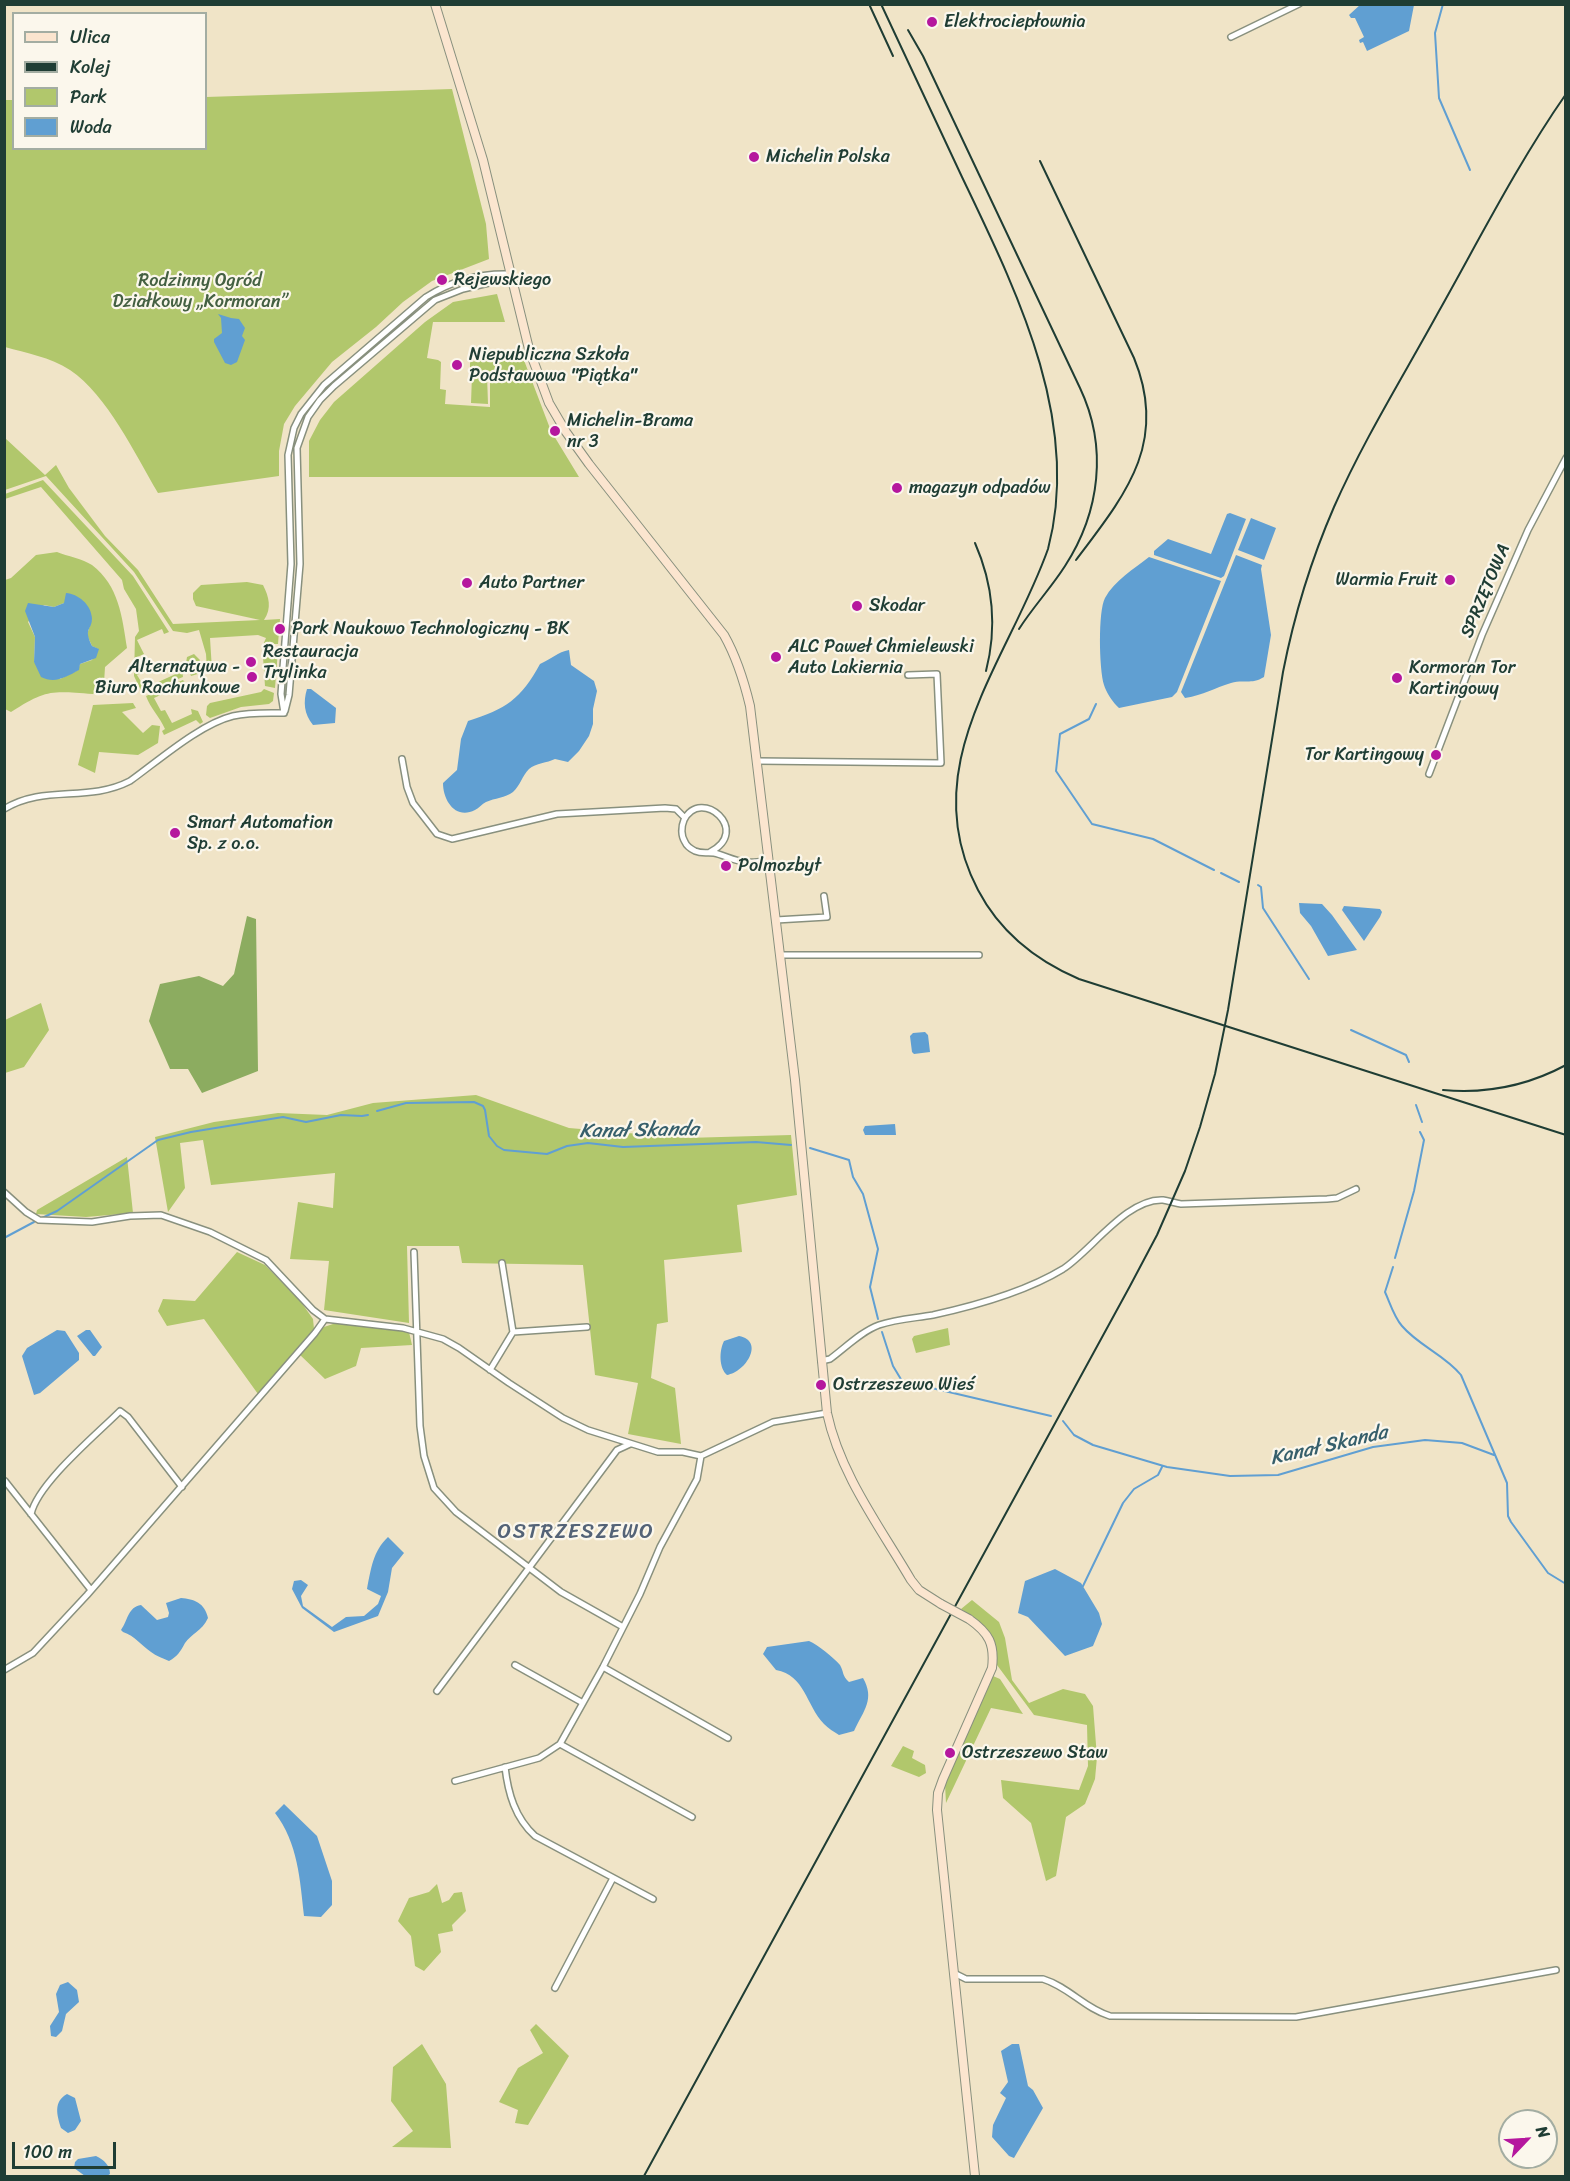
<!DOCTYPE html>
<html>
<head>
<meta charset="utf-8">
<style>
  body { margin:0 }
  #map { position:relative; width:1570px; height:2181px; overflow:hidden; background:#f0e4c7; font-family:Sriracha,sans-serif }
  canvas { display:block }
  .frame { position:absolute; inset:0; border:6px solid #1f3d34; pointer-events:none }
  .legend { position:absolute; left:12px; top:12px; width:195px; height:138px; box-sizing:border-box; background:#fbf7ec; border:2px solid #a3ada2; margin:0; padding:8px 10px; list-style:none; font-size:18px; color:#1f3d34 }
  .legend li { display:flex; align-items:center; gap:12px; height:30px }
  .legend b { width:30px; border:2px solid #a3ada2 }
  .north { position:absolute; left:1498px; top:2109px; width:60px; height:60px; box-sizing:border-box; background:#fbf7ec; border:2px solid #a3ada2; border-radius:50%; rotate:65deg; font-size:16px; font-weight:700; line-height:24px; text-align:center; color:#1f3d34 }
  .north::after { content:''; display:block; margin:auto; width:21px; height:27px; background:#b5179e; clip-path:polygon(50% 0,100% 100%,50% 72%,0 100%) }
  .scale { position:absolute; left:12px; top:2142px; width:104px; height:27px; box-sizing:border-box; border:3px solid #1f3d34; border-top:0; padding-left:8px; font-size:18px; line-height:21px; white-space:nowrap; color:#1f3d34; -webkit-text-stroke:4px #fbf7ec; paint-order:stroke }
</style>
</head>
<body>
<div id="map">
<canvas width="1570" height="2181"></canvas>
<div class="frame"></div>
<ul class="legend">
<li><b style="height:8px;background:#fbe5cf"></b>Ulica</li>
<li><b style="height:8px;background:#1f3d34"></b>Kolej</li>
<li><b style="height:16px;background:#b1c76c"></b>Park</li>
<li><b style="height:16px;background:#609fd2"></b>Woda</li>
</ul>
<div class="north">N</div>
<div class="scale">100 m</div>
</div>
<script>
const context = document.querySelector('canvas').getContext('2d');
context.lineJoin = 'round';
function fill(path, color) {
  context.fillStyle = color;
  context.fill(path, 'evenodd');
}
function trace(path, color, width, dash) {
  context.strokeStyle = color;
  context.lineWidth = width;
  context.lineCap = dash ? 'butt' : 'round';
  context.setLineDash(dash || []);
  context.stroke(path);
}
function write(font, color, halo, rows, align = 'center') {
  context.font = font + ' Sriracha,sans-serif';
  context.lineWidth = 4.5;
  context.setLineDash([]);
  context.textBaseline = 'middle';
  context.strokeStyle = halo;
  context.fillStyle = color;
  for (const [text, x, y, turn = 0] of rows) {
    context.save();
    context.translate(x, y);
    context.rotate((+turn || 0) * Math.PI / 180);
    context.textAlign = isNaN(turn) ? turn : align;
    if (halo) context.strokeText(text, 0, 0);
    context.fillText(text, 0, 0);
    context.restore();
  }
}
fill(new Path2D(`
  M452,89L486,224L489,259L432,281L403,302L376,327L332,362L295,406L284,424L279,451V476L158,493C135,454 107,395 70,370C50,357 26,353 5,347L4,100H13L14,148H206V97Z
  M497,294L505,322H433L427,358L438,360L441,362L440,389L446,390L445,404L490,407V373L470,372V362L522,355L551,431L579,477H309V441L320,420L334,402L425,322L453,302Z
  M472,375H487L488,404L471,403Z
  M5,438L45,475L56,465L69,488L105,536L138,570L173,624L260,620L196,606L193,599V593L201,585L247,582L263,585C269,597 272,608 264,620L280,619L278,644H266L262,647L266,638L258,635L210,638L212,670H207L206,654L199,630L187,633L173,631L134,572L46,476L5,490Z
  M43,480L133,576L169,632L164,634L162,629L137,640L144,654L135,658L143,672L137,675L145,688L178,673L176,668L182,669L183,677L142,693L134,676L135,637L139,631L136,609L124,589L122,580L41,487L5,499V494Z
  M57,552C67,556 83,559 92,565C119,586 122,616 127,648L105,667L104,683L93,694C51,691 47,689 11,712L5,709V580L11,578L36,555ZM64,603L92,618L87,635L92,646L98,649L92,660L80,664L78,670L60,679L34,662L35,637L28,622L44,605L54,607Z
  M268,650H278L275,688L265,686L263,657Z
  M194,654L200,660L201,673L191,676L186,663L187,657Z
  M183,680L187,685L184,690L182,685L154,698L161,711L165,710L172,723L192,714L191,709L198,711L203,722L200,724L196,720L164,735L162,731L165,729C160,717 150,708 146,696Z
  M264,689L274,693L273,701L269,704L241,707L210,718L206,715L207,706L210,703L261,692Z
  M133,703L136,708L122,712L143,733L152,725L160,726L158,743L138,755L99,752L95,773L78,765L93,705Z
  M41,1003L49,1030L24,1067L5,1073V1020Z
  M476,1095L569,1128L686,1138L791,1135L797,1195L737,1205L742,1252L664,1260L668,1322L657,1324L651,1378L675,1388L681,1444L628,1434L638,1383L595,1375L583,1265L462,1263L459,1246H407L409,1323L324,1310L329,1261L290,1259L298,1202L333,1208L335,1173L211,1185L203,1140L180,1143L185,1188L168,1212L155,1137L214,1122L278,1113L327,1115L373,1103Z
  M127,1157L133,1213L86,1217L36,1214L37,1210Z
  M237,1252L265,1265L301,1302L313,1319L314,1329L258,1394L204,1319L167,1326L158,1311L163,1299L195,1301Z
  M339,1322L409,1332L412,1345L361,1348L356,1366L325,1379L298,1353L324,1327Z
  M948,1328L950,1345L916,1353L912,1339L914,1336Z
  M972,1600L999,1622L1005,1638L1012,1680L1029,1703L1063,1689L1085,1694L1093,1706L1097,1757L1095,1779L1085,1804L1066,1817L1056,1876L1046,1881L1031,1823L1003,1798L1001,1780L1079,1790L1088,1766L1087,1725L1034,1715L997,1665L994,1643L990,1633L983,1625L961,1609Z
  M993,1676L1000,1679L1023,1714L991,1708L946,1803L945,1784Z
  M903,1746L914,1751L912,1758L925,1765L926,1773L919,1777L891,1766Z
  M437,1884L442,1903L449,1900L454,1893L462,1892L466,1911L452,1925L453,1931L438,1934L441,1952L424,1971L415,1966L411,1936L398,1921L409,1898L429,1892Z
  M536,2024L569,2056L528,2125L515,2123L518,2110L499,2102L518,2068L543,2053L530,2030Z
  M422,2044L446,2084L451,2148L392,2147L413,2131L391,2101L393,2067Z`), '#b1c76c');
fill(new Path2D(`
  M247,916L256,919L258,1071L202,1093L188,1069H170L149,1021L160,984L199,976L223,986L234,974Z`), '#8cac60');
fill(new Path2D(`
  M1361,4L1414,5L1409,31L1367,51L1363,42L1360,43L1359,40L1364,37L1355,18H1351L1349,15Z
  M218,314L231,318L239,319L245,328L242,336L245,340L237,362L231,365L225,363L214,342V339L222,333L221,318Z
  M1230,513L1246,519L1224,576L1221,578L1154,555V551L1168,539L1211,554L1227,514Z
  M1251,518L1276,528L1264,560L1238,550Z
  M1236,555L1262,565L1261,569L1271,635L1264,677C1251,685 1243,679 1231,683C1214,688 1204,695 1185,698L1181,692Z
  M1149,557L1221,581L1177,692L1172,697L1119,708C1113,703 1106,692 1104,685C1099,669 1098,611 1105,598C1114,581 1135,568 1149,557Z
  M66,593C78,594 91,604 92,618C92,631 83,627 92,646L99,649L96,658L80,664L79,670C66,677 55,684 41,677L34,662L35,637L25,611L28,603L54,607L64,603Z
  M569,650L571,665L594,681L597,691L593,709V724L589,736L579,751L568,762L555,759C547,763 536,763 529,769C522,776 520,786 513,792C505,798 495,798 486,802C482,804 479,808 475,810C456,820 443,801 443,783L457,770L461,739L468,721C506,709 521,699 540,664C551,659 558,652 569,650Z
  M307,689H311L336,708L335,723L313,725C304,714 303,702 307,689Z
  M1299,903L1322,904L1332,915L1357,950L1328,956L1311,926L1300,913Z
  M1344,906L1380,909L1382,912L1380,917L1364,941L1342,910Z
  M925,1032L928,1035L930,1052L914,1054L912,1052L910,1036L913,1033Z
  M895,1124L896,1135H865L863,1130L865,1126Z
  M57,1330L65,1331L79,1353V1360L40,1393L34,1395L22,1356L27,1348Z
  M86,1330H90L102,1347L95,1356H93L77,1336Z
  M739,1336C765,1341 746,1372 727,1375C719,1368 719,1351 724,1341Z
  M388,1537L404,1553L392,1568L388,1592L378,1616L334,1632L302,1608L292,1589L294,1581L301,1580L308,1585L301,1596L303,1606L332,1627L346,1617L364,1616L378,1604L381,1596L367,1589C371,1569 373,1551 388,1537Z
  M1055,1569L1081,1583L1099,1613L1102,1624L1093,1646L1065,1656L1028,1617L1018,1613L1025,1581Z
  M181,1598C194,1599 205,1603 208,1618C202,1631 191,1634 185,1643C180,1652 178,1656 169,1661C163,1658 156,1656 151,1652C141,1645 135,1636 123,1632L121,1630C128,1620 128,1607 141,1605L157,1620L168,1617L169,1613L166,1603Z
  M809,1641C818,1645 833,1657 840,1665C844,1672 842,1676 849,1682L863,1678C875,1699 864,1710 854,1731L839,1735C834,1732 828,1728 824,1724C806,1705 805,1675 776,1670L763,1654L767,1647Z
  M284,1804L317,1836L332,1881V1905L321,1917L304,1916C300,1880 298,1843 275,1813Z
  M68,1982L77,1990L79,2002L66,2014L62,2031L56,2037L51,2036L50,2026L59,2012L56,1994L60,1985Z
  M1012,2044H1019L1028,2086L1033,2090L1043,2108L1014,2158L1009,2156L992,2137L993,2125L1006,2098L1000,2093L1008,2082L1001,2051Z
  M67,2094L75,2098L81,2121L75,2130L68,2133L61,2128C57,2115 53,2102 67,2094Z
  M96,2156C104,2160 110,2165 110,2174L107,2176H85L74,2168L75,2162L78,2159Z`), '#609fd2');
trace(new Path2D(`
  M1443,4L1435,33L1439,98L1470,170
  M1096,704L1089,719L1060,734L1056,771L1092,824L1153,839L1214,870
  M1221,873L1239,882
  M1258,885L1261,887L1263,908L1309,979
  M1351,1030L1406,1055L1409,1062
  M1416,1105L1422,1122
  M377,1111L406,1103L474,1102L483,1106L485,1110L489,1136L497,1146L504,1150L547,1154L567,1146L588,1143L623,1147L756,1142L791,1145
  M810,1148L849,1160L853,1177L863,1194L878,1249L870,1287L878,1319
  M42,1218L57,1211L158,1140L191,1132L283,1117L306,1122L341,1115L362,1116L368,1115
  M4,1238L34,1222
  M1395,1258L1414,1191L1424,1140L1420,1132
  M1393,1267L1385,1292C1390,1303 1394,1317 1402,1326C1419,1346 1445,1355 1461,1375L1507,1483L1508,1516L1511,1522L1548,1573L1566,1584
  M882,1332L893,1366L902,1381L1051,1416
  M1063,1421L1074,1435L1093,1445L1167,1467L1230,1476L1278,1475L1373,1447L1425,1440L1462,1443L1494,1455
  M1083,1586L1123,1503L1134,1489L1158,1475L1162,1467`), '#609fd2', 2);
const street = new Path2D(`
  M1231,37L1299,4
  M285,711L289,695L300,564L297,448L308,417L320,400L334,386L435,300L463,289L493,282L509,275
  M284,713L281,694L291,564L288,455L294,428L301,414L324,385L426,297C451,281 480,273 510,274
  M402,759L407,787L413,803L437,834L452,839L557,814L665,808L676,809L685,818
  M757,761L941,763L937,674L908,675
  M1429,774L1482,635L1528,530L1566,458
  M4,809C45,784 87,803 130,781C158,761 200,724 233,716C250,712 267,713 284,713
  M710,852C752,831 701,786 684,820C681,827 681,836 685,842C687,847 691,849 695,851C702,854 707,852 714,853C724,855 734,861 745,862C753,863 761,861 768,861
  M776,920L827,917L824,896
  M780,955H979
  M4,1192L26,1212L39,1220L92,1222L130,1216L161,1215L210,1232L266,1260L313,1310L325,1319L403,1328L443,1339L459,1348L509,1383L563,1418L588,1430L658,1452H683L701,1456L773,1422L827,1413
  M414,1252L420,1426L424,1456L434,1488L456,1512L561,1592L623,1627
  M513,1332L587,1327
  M821,1361L830,1359C845,1348 862,1331 879,1325C896,1319 916,1318 933,1315C974,1306 1027,1291 1063,1269C1091,1251 1127,1198 1163,1200C1169,1201 1175,1203 1181,1204L1327,1199L1337,1198L1356,1189
  M490,1370L513,1332L502,1263
  M5,1481L91,1590
  M31,1514C38,1483 96,1435 120,1411L128,1417L182,1487
  M515,1665L583,1703
  M603,1667L728,1738
  M4,1670L33,1653L87,1595L315,1333L325,1319
  M437,1691L617,1450L630,1444
  M560,1744L692,1817
  M505,1767C508,1793 515,1818 535,1836L653,1899
  M455,1781L539,1758L560,1744L603,1667L640,1594L660,1547L697,1479L701,1456
  M954,1973L966,1979H1043C1069,1987 1084,2008 1110,2016L1296,2017L1556,1970
  M555,1988L613,1878`);
const secondary = new Path2D(`
  M435,4L483,160L529,349L549,403L566,432L589,464L724,635C737,658 744,681 750,706L795,1080L827,1413C840,1474 880,1527 911,1580L919,1590L941,1604
  M969,1619C989,1633 995,1644 992,1668L943,1779L938,1793L937,1810L975,2176`);
trace(street, '#88907e', 8);
trace(secondary, '#88907e', 10);
trace(street, '#fff', 5);
trace(secondary, '#fbe5cf', 8);
trace(new Path2D(`
  M869,4L893,56
  M881,4C908,62 935,119 962,177C1016,290 1082,421 1048,549C1008,662 913,766 978,890C1000,932 1037,961 1079,979L1566,1135
  M908,30L923,56L1080,388C1108,447 1100,512 1065,566C1051,588 1033,607 1019,629
  M1040,161L1134,358C1169,443 1125,495 1076,560
  M975,543C993,584 997,628 986,671
  M1443,1090C1487,1094 1527,1086 1566,1065
  M644,2176L1130,1286L1157,1235L1185,1171L1200,1127L1215,1074L1228,1010L1283,672C1294,616 1311,560 1334,507C1364,439 1404,375 1439,311C1480,238 1518,163 1566,94`), '#1f3d34', 2);
const secondaryBridge = new Path2D(`
  M941,1604L969,1619`);
trace(secondaryBridge, '#88907e', 10, []);
trace(secondaryBridge, '#fbe5cf', 8);
for (const [x, y, r, color] of [
  [932,22,6,"#b5179e"],
  [754,157,6,"#b5179e"],
  [442,280,6,"#b5179e"],
  [457,365,6,"#b5179e"],
  [555,431,6,"#b5179e"],
  [897,488,6,"#b5179e"],
  [1450,580,6,"#b5179e"],
  [467,583,6,"#b5179e"],
  [857,606,6,"#b5179e"],
  [280,629,6,"#b5179e"],
  [776,657,6,"#b5179e"],
  [251,662,6,"#b5179e"],
  [252,677,6,"#b5179e"],
  [1397,678,6,"#b5179e"],
  [1436,755,6,"#b5179e"],
  [175,833,6,"#b5179e"],
  [726,866,6,"#b5179e"],
  [821,1385,6,"#b5179e"],
  [950,1753,6,"#b5179e"]
]) {
  const dot = new Path2D();
  dot.arc(x, y, r, 0, 2 * Math.PI);
  context.fillStyle = color;
  context.fill(dot);
  trace(dot, '#fbf7ec', 2);
}
write('18px', '#1f3d34', '#fbf7ec', [
  ["Elektrociepłownia",944,22],
  ["Michelin Polska",766,157],
  ["Rejewskiego",454,280],
  ["Niepubliczna Szkoła",469,355],
  ["Podstawowa \"Piątka\"",469,376],
  ["Michelin-Brama",567,421],
  ["nr 3",567,442],
  ["magazyn odpadów",909,488],
  ["Warmia Fruit",1438,580,"right"],
  ["Auto Partner",479,583],
  ["Skodar",869,606],
  ["Park Naukowo Technologiczny - BK",292,629],
  ["ALC Paweł Chmielewski",788,647],
  ["Auto Lakiernia",788,668],
  ["Restauracja",263,652],
  ["Trylinka",263,673],
  ["Alternatywa -",240,667,"right"],
  ["Biuro Rachunkowe",240,688,"right"],
  ["Kormoran Tor",1409,668],
  ["Kartingowy",1409,689],
  ["Tor Kartingowy",1424,755,"right"],
  ["Smart Automation",187,823],
  ["Sp. z o.o.",187,844],
  ["Polmozbyt",738,866],
  ["Ostrzeszewo Wieś",833,1385],
  ["Ostrzeszewo Staw",962,1753]
], 'left');
write('18px', '#446042', '#fbf7ec', [
  ["Rodzinny Ogród",200,281],
  ["Działkowy „Kormoran”",200,302]
]);
write('18px', '#1f3d34', '#fbf7ec', [
  ["SPRZĘTOWA",1486,591,-67]
]);
write('italic 20px', '#365f6b', '#fbf7ec', [
  ["Kanał Skanda",639,1131,-1],
  ["Kanał Skanda",1329,1446,-13]
]);
context.letterSpacing = '1.5px';
write('21px', '#546377', '#fbf7ec', [
  ["OSTRZESZEWO",576,1533]
]);
context.letterSpacing = '0px';
</script>
</body>
</html>
